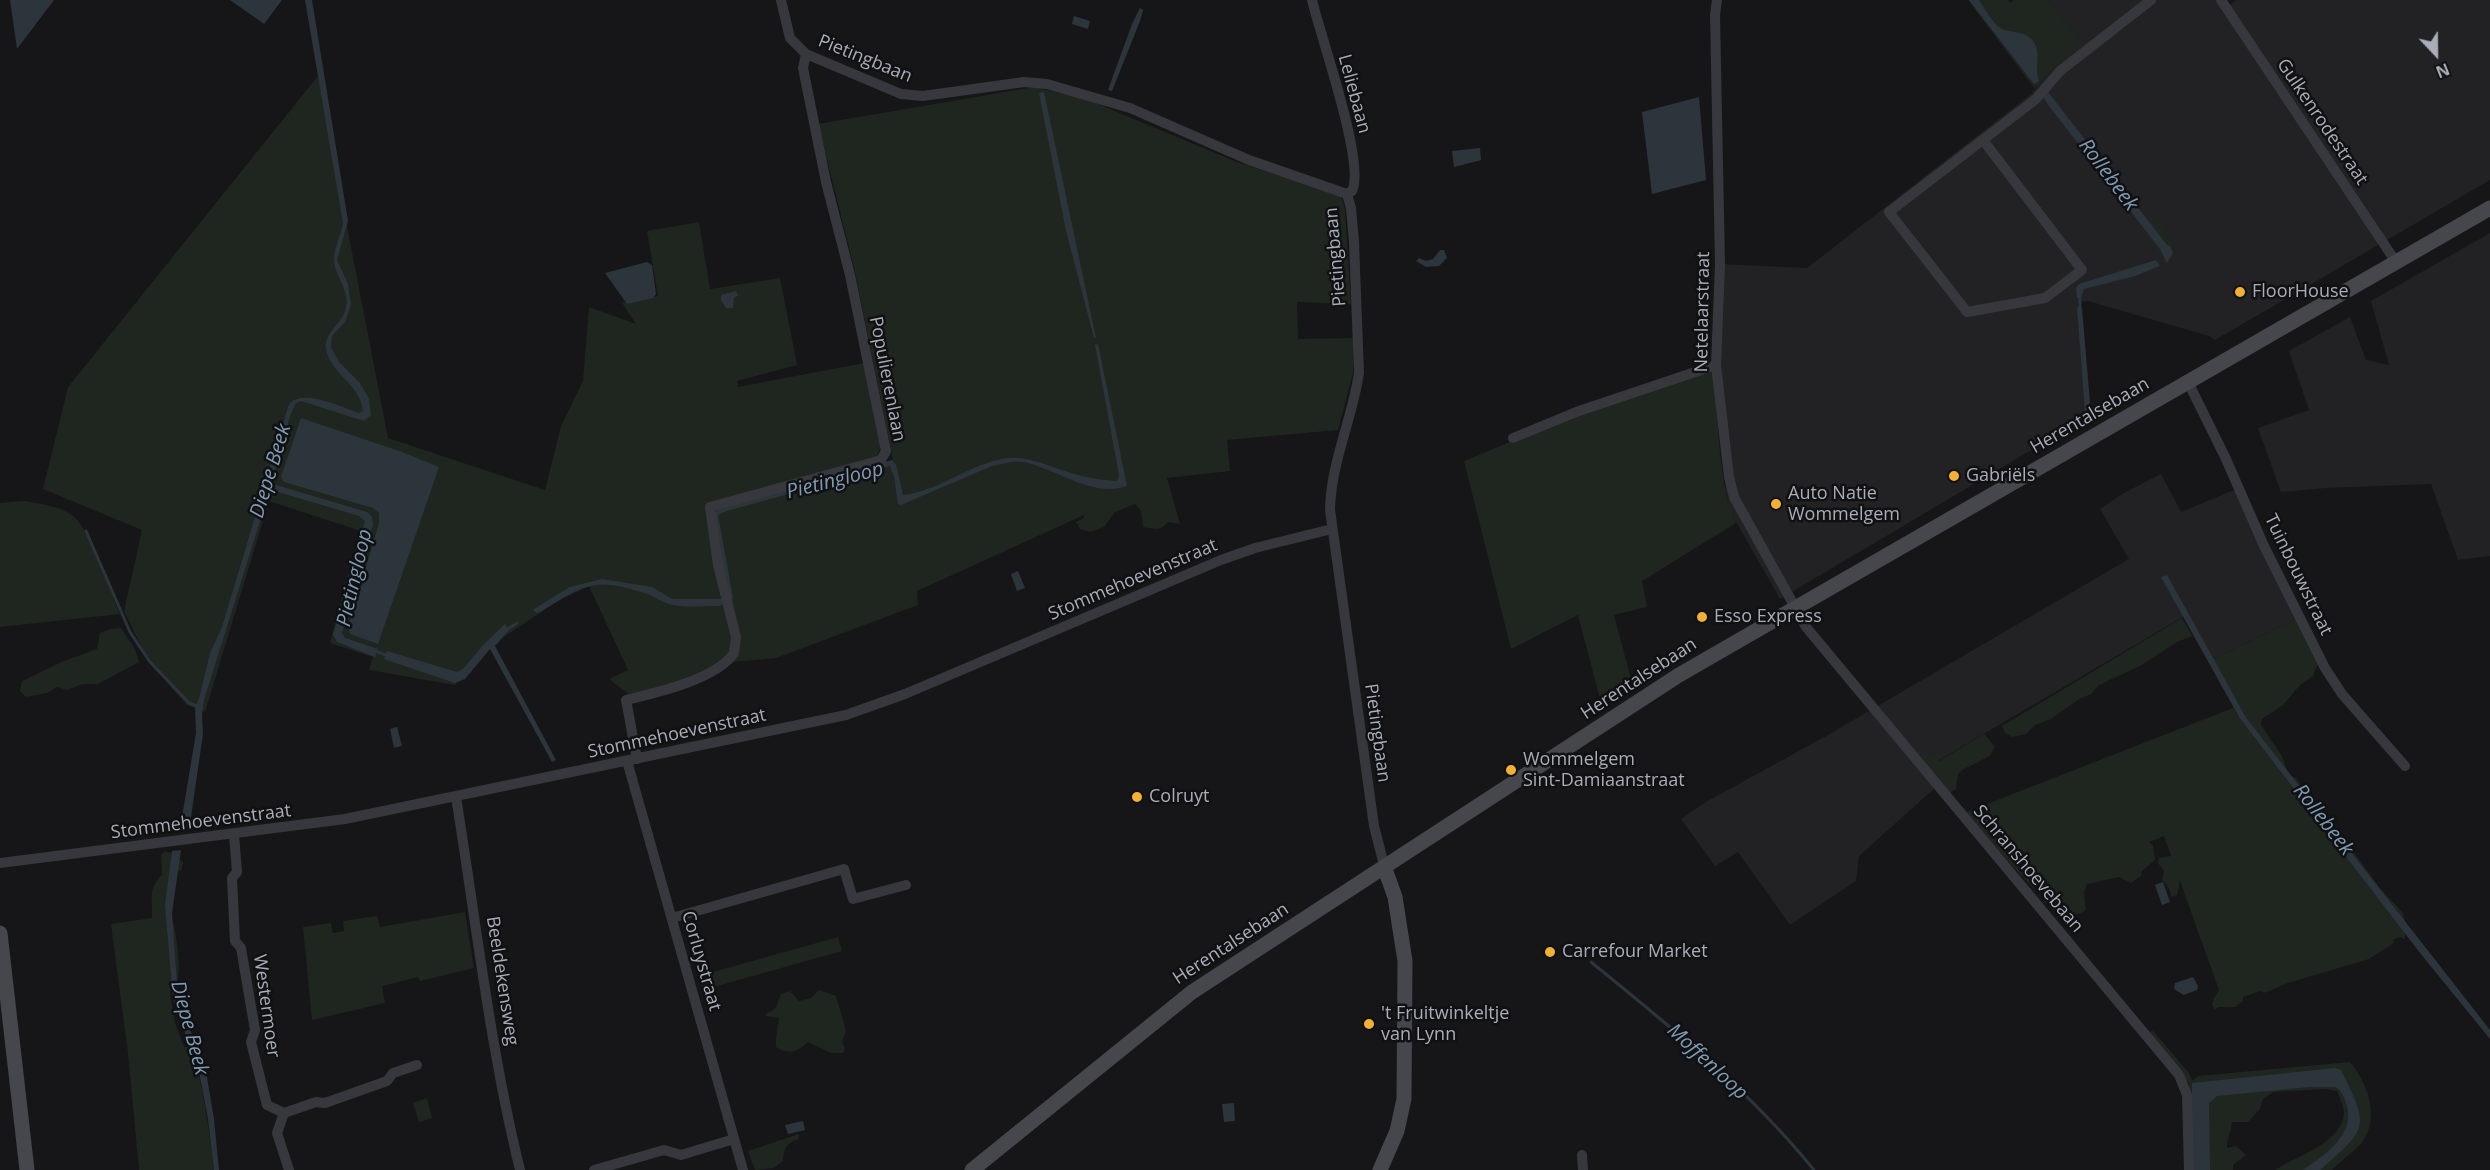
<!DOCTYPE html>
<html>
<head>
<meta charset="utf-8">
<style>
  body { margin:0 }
  #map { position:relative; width:2490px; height:1170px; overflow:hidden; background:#161618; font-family:"Open Sans",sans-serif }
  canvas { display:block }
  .north { position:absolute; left:2406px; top:24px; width:60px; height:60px; -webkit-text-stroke:4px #111113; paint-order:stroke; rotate:158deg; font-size:16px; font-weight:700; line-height:24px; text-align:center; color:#a8adb8 }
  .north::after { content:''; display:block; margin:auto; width:21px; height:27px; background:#a8adb8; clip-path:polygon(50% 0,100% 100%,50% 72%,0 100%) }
</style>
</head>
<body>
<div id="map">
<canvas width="2490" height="1170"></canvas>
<div class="north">N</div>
</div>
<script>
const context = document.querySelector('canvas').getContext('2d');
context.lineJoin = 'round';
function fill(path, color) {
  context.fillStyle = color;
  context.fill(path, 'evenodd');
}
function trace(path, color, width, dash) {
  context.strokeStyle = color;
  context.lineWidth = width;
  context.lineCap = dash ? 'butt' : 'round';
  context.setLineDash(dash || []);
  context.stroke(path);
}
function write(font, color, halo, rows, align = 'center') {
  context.font = font + ' "Open Sans",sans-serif';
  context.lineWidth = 5;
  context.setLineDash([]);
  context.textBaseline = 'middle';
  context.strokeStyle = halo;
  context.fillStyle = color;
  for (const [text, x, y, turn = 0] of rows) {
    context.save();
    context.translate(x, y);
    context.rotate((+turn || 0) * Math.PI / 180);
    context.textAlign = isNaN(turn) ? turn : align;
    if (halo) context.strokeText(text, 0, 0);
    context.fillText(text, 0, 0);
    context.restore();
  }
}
fill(new Path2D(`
  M2048,0H2227L2230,5L2236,0H2490V180L2215,340L2209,336L2088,301L2080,302L2087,417L1780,599L1731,513L1726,493L1716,365L1720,264L1807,268L2031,94L2055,66L2082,44Z
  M2490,233V556L2458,560L2431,484L2326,488L2281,492L2258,428L2309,410L2289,351L2350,317L2366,360L2389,365L2371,301Z
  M2161,474L2181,512L2239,488L2299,618L2213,659L2188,614L1924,769L1937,786L1859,856L1856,881L1790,925L1738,852L1715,866L1681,819L1704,803L1828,735L2129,559L2100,509L2122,494Z`), '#222225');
fill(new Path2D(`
  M1968,0H2008L2010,3L2014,0H2048L2083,44L2055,66L2035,89Z
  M318,76L388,438L545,490L561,426L583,381L589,307L636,324L622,303L658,296L647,231L699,222L710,289L780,278L797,365L737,381L738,387L864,363L881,446L877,456L714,502L732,635C732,639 733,645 732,649C724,669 652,689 631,696L609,679L628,670L589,586L561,599L487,648L455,685L369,670L373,657L330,643L359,534L358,530L269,501L205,712L187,705L149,662L124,611L142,530L43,489L68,387Z
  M1034,87L1086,99L1237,162L1341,196L1345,209L1351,304L1297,302L1298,339L1353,338V373L1338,430L1227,440L1230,471L1167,478L1180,524L1168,522C1161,531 1153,529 1143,527L1141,511L1135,504L1115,512L1104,527L1090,532L1080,529L1076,522L1084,518V515L917,591L918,605L776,658L732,662L739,651L728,596L714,510L893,460L854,267L818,124Z
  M2153,221L2160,222L2174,242L2173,257L2158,252L2146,235L2148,224Z
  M1712,371L1714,376C1718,413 1719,493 1736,523L1642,581L1647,607L1614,615L1631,679L1600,699L1578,615L1511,649L1464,461L1573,416Z
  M23,501C38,503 59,506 72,515C89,526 111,593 120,614L0,627V503Z
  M2182,618L2192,636L2177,642L2140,666L2099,685L2091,694L2079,699L2051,719L2035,725L2026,734L2012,737L2005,733L2002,726Z
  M2299,618L2322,662L2316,667L2313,676L2301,684L2283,705L2262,719L2261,725L2282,756L2288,774L2296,778L2335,833L2352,850L2379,887L2403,913L2406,927L2405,939L2400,937L2393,940L2394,943L2369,959L2288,983L2264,993L2260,991L2243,997V1001L2235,1007H2218L2215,1010L2212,1005L2214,998L2219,990L2180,881L2177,895L2171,897L2169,888L2162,880L2164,871L2158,863L2159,858L2171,856L2164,836L2149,842L2153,845L2155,860L2142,871L2141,876L2131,883L2119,877L2087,884L2084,892L2086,910C2072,921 2060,907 2045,903L2044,887L2049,882L2033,888L1964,813L2233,708L2238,716L2245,715L2213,659Z
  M121,628L135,649L139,662L98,684H83L67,690L57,687L47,693L26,697L20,691L22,681L64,661L97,649L100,633L110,629Z
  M1984,734L1995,747L1990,756L1962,770L1958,774L1956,789L1949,793L1920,758L1931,752L1939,761Z
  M164,852L175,853L183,863L181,870L175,873L170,920L174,924C177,945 182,968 176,989L170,991V994L175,1023L184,1047H192C203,1087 209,1128 214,1170H139L128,1053L111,924L152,918C153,899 147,890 162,875L161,855Z
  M465,912L474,968L420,981L418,977L382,986L385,1003L312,1020L303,927L331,923L333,933L344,931L343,921L377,916L380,927Z
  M838,937L842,951L703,990L699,976Z
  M819,990L836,996L846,1031L842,1042L845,1049L843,1053H831L808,1042C798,1052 789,1055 776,1047C775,1041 778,1025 779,1018L765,1016L767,1013C781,1007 775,1005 781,994L790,991L799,1001L811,998Z
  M2153,1031L2189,1073L2192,1081L2198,1076L2350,1062C2367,1082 2380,1116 2363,1141C2359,1148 2340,1161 2332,1170H2275C2296,1156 2341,1144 2344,1114C2344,1107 2340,1098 2337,1091L2324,1089L2273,1092L2263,1099L2260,1109L2248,1122H2232C2231,1132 2227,1138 2227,1148L2236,1146L2246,1155L2233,1165V1170H2190L2189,1084L2149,1032Z
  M427,1098L432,1118L419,1122L413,1103Z
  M799,1134L798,1139C786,1144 784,1148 783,1161L774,1168L755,1170L748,1151Z`), '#1e261f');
fill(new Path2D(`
  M10,0H54L17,49Z
  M230,0H282L264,24Z
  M305,0H312L348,221L337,260L348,284L351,304L345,322L332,336L331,347L339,362L360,383L369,399L371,415L364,421L301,401L296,403C291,413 286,424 288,435L283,441L272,483L204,700L202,715L203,734L190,824L187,829H180L196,733L195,708L199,699L210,653L222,627L289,404C303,388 341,407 359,413L363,411C360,383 329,373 326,348C324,332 343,323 346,308C350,289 334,276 334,259C334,248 341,235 343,223Z
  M1969,0H1979C1984,8 1994,25 2002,29C2013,33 2029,31 2035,44C2041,55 2034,69 2039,81L2034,84Z
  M1140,8L1143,10L1140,21L1112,91L1108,90L1132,24Z
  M1074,16L1090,21L1088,29L1072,24Z
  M1044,92L1096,338H1094L1066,231L1039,93Z
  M2048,92L2167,245L2170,246L2173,253L2167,263L2160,249L2049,106L2043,97Z
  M1699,97L1706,180L1652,194L1642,112Z
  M1480,148L1481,160L1454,167L1452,151Z
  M1440,250H1444L1447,258L1439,266L1426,267L1416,261L1419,258L1426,261L1433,259Z
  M2156,260L2160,266L2135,276L2084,289L2081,297L2077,298L2076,288L2079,284Z
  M647,262L652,265L656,294L653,298L627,304L605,273Z
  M736,291L738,296L734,297L733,308H726L721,300V295Z
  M2077,307L2082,308L2090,403L2089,410L2085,413Z
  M1098,344L1127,486C1092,498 1057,469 1024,462C1014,460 1002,464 992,466L901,505L898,504L894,477L890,466L727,511L718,515L733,598L731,601L722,570L714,515L717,510L892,460L896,465L903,495C940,491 970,463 1008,458C1031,456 1052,468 1075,474C1088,478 1102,480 1116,481L1118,480L1119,475L1098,361L1095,345Z
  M301,418L402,452L439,467L378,644L350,634L348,628L379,523V513L373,508L284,482L281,477Z
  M276,485L367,512L372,517L373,525L342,633L345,638L378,649L375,657L337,642L333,635L365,521L359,516L275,491Z
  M1018,571L1025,588L1017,591L1011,574Z
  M2167,575L2247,719L2490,1030V1039L2420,953L2239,717L2161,577Z
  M602,579L652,587L672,599H722L723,604L720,606C705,606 688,608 673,605C663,603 656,597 647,594C596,577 585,584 542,611L537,613L534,611V609L570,587Z
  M505,624L509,630L495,646L556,760L552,762L490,649L465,679L455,683L384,659L387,651L457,672L463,669L483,645Z
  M397,727L402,746L394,748L390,729Z
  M181,850L172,913L178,998L206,1071L214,1119L219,1170H214L208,1119L199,1072L173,999L165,905L172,851Z
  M2163,882L2170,902L2162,905L2155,885Z
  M2193,977L2198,986L2197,990L2184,995L2174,989L2175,983Z
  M2335,1068L2341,1070C2370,1128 2368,1128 2320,1170H2303C2325,1155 2357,1134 2346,1103C2344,1097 2342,1092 2336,1087H2309L2217,1096L2209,1103L2210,1170H2192V1083Z
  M1234,1103L1235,1121L1224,1122L1222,1104Z
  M803,1121L805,1130L788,1134L785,1125Z`), '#2c353c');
trace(new Path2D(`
  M2080,296V310
  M86,531L130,632L150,662L189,703L197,706
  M505,631L517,623
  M375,651L389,656
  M1591,962C1670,1026 1750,1091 1814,1170`), '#2c353c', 3);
trace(new Path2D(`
  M781,0L790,38L806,54L901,94L923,96L1024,82L1047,84L1130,108L1249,160L1347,194
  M1312,0C1320,35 1366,164 1352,191L1347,194
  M1717,0L1715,15L1720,264L1716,365L1729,477L1734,497L1806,627L2179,1075L2187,1095L2189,1170
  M2221,0L2396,262
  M1983,140L2082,270L2045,298L1967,312L1889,212L2036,99L2060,71L2151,0
  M1347,194L1351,208L1354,242L1359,373C1352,420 1331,462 1330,510L1374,826L1385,869
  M2188,382L2226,459L2264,546L2325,668L2342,694L2405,766
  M1513,438L1576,412L1716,365
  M637,759L626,700C655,693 717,679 734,653L736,637L718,565L710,507L881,460L886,451L850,275L826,182L803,68L806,54
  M627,761L743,1170
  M456,797C476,921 490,1048 520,1170
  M234,835L237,872L232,878L235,941L241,948L255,1030L251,1042L267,1105L284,1113L277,1133L289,1170
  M0,863L345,819L846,715L905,694L1221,560L1255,548L1332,529
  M672,918L844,869L853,899L906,885
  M284,1113L316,1102L325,1103L387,1081L393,1073L417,1065
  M1582,1155L1583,1170
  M594,1170L664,1150L681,1155L734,1139`), '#37383d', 10);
trace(new Path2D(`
  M0,933L27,1170
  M972,1170L1192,992L1679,675L2490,208
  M1380,1170L1397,1131L1404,1099L1405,961L1395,897L1385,869`), '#45474d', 15);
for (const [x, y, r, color] of [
  [2240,292,6,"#f2b134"],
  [1954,476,6,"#f2b134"],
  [1776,504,6,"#f2b134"],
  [1702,617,6,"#f2b134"],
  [1511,770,6,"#f2b134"],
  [1137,797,6,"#f2b134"],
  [1550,952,6,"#f2b134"],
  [1369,1024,6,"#f2b134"]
]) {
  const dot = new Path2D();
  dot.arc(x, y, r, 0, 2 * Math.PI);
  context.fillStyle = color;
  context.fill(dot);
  trace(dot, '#111113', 2);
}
write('18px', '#a8adb8', '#111113', [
  ["Pietingbaan",865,59,22],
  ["Leliebaan",1354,94,75],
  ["Gulkenrodestraat",2322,122,56],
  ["Pietingbaan",1336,257,-95],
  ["Netelaarstraat",1703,312,-89],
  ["Populierenlaan",887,379,79],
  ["Herentalsebaan",2090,416,-30],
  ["Tuinbouwstraat",2298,575,64],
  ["Stommehoevenstraat",1133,580,-23],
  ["Herentalsebaan",1639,679,-33],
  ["Pietingbaan",1377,733,82],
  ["Stommehoevenstraat",677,734,-12],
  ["Stommehoevenstraat",201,822,-7],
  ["Schranshoevebaan",2028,869,50],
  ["Herentalsebaan",1231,944,-33],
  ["Corluystraat",701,961,74],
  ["Beeldekensweg",502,981,81],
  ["Westermoer",266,1006,82]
]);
write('18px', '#a8adb8', '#111113', [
  ["FloorHouse",2252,292],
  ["Gabriëls",1966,476],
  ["Auto Natie",1788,494],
  ["Wommelgem",1788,515],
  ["Esso Express",1714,617],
  ["Wommelgem",1523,760],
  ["Sint-Damiaanstraat",1523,781],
  ["Colruyt",1149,797],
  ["Carrefour Market",1562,952],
  ["'t Fruitwinkeltje",1381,1014],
  ["van Lynn",1381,1035]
], 'left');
write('italic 20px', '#7f9bb3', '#111113', [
  ["Rollebeek",2108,175,53],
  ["Diepe Beek",271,471,-73],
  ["Pietingloop",835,481,-14],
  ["Pietingloop",355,578,-77],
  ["Rollebeek",2323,820,52],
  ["Diepe Beek",189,1028,75],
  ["Moffenloop",1707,1062,43]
]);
</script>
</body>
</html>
